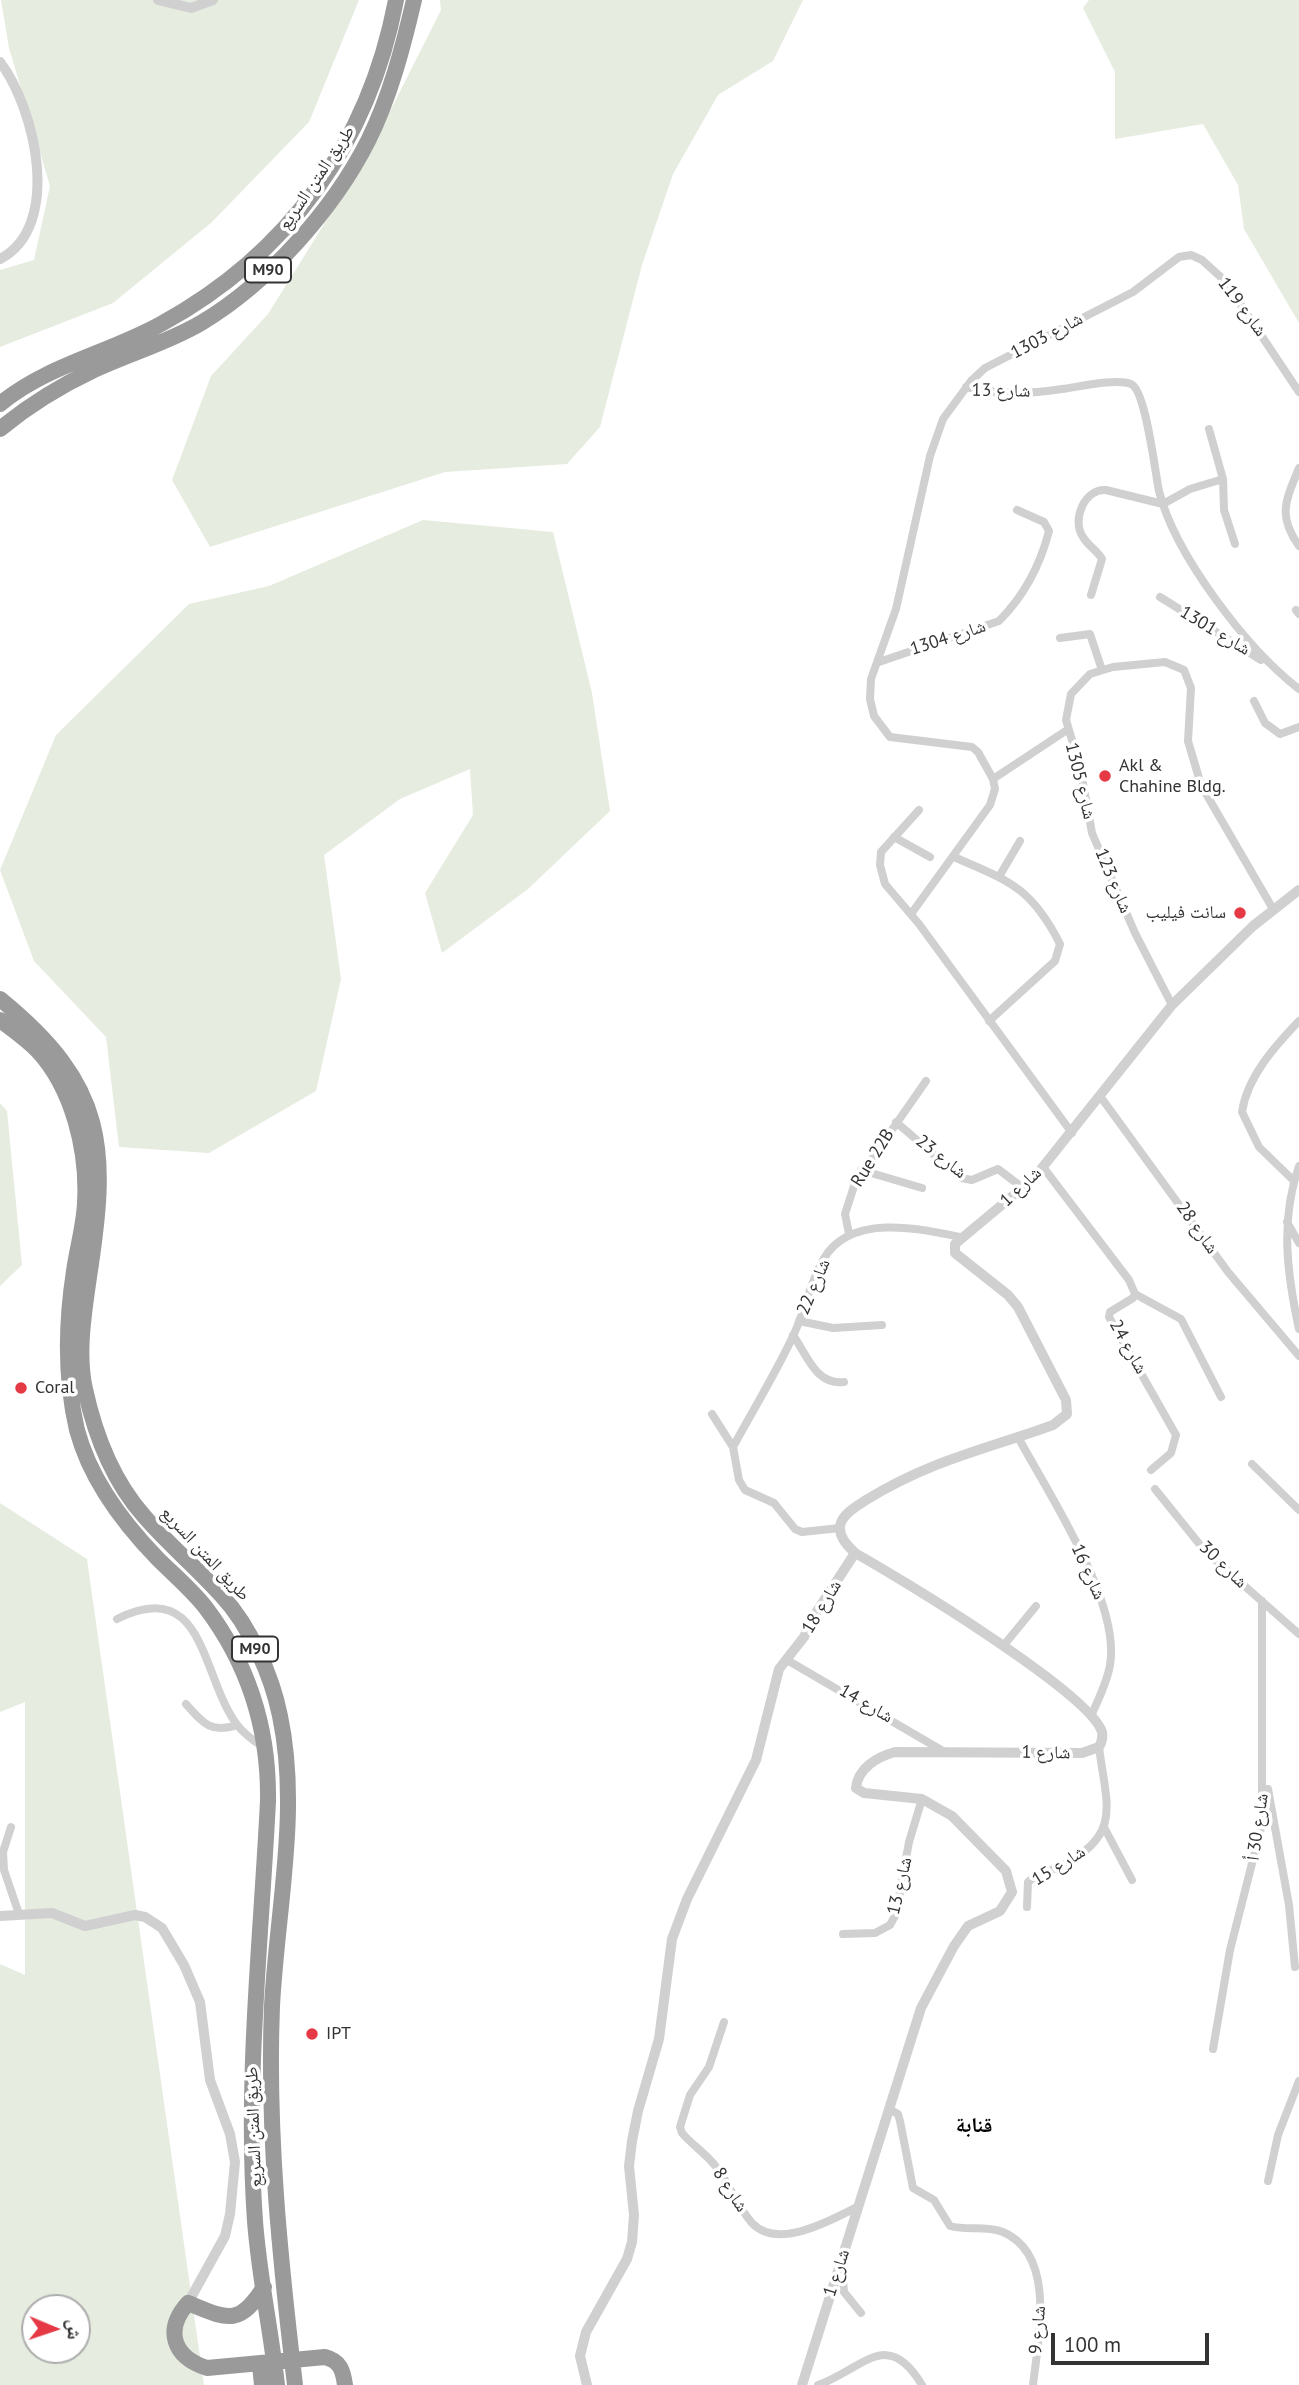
<!DOCTYPE html>
<html>
<head>
<meta charset="utf-8">
<style>
  body { margin:0 }
  #map { position:relative; width:1299px; height:2385px; overflow:hidden; background:#fff; font-family:"PT Sans","Noto Naskh Arabic",sans-serif }
  canvas { display:block }
  .north { position:absolute; left:21px; top:2294px; width:70px; height:70px; box-sizing:border-box; background:#fff; border:2px solid #adadad; border-radius:50%; rotate:92deg; font-size:19px; font-weight:700; line-height:28px; text-align:center; color:#333 }
  .north::after { content:''; display:block; margin:auto; width:24px; height:32px; background:#e63946; clip-path:polygon(50% 0,100% 100%,50% 72%,0 100%) }
  .scale { position:absolute; left:1051px; top:2333px; width:158px; height:32px; box-sizing:border-box; border:4px solid #333; border-top:0; padding-left:9px; font-size:21px; line-height:24px; white-space:nowrap; color:#333; -webkit-text-stroke:5px #fff; paint-order:stroke }
</style>
</head>
<body>
<div id="map">
<canvas width="1299" height="2385"></canvas>
<div class="north">ش</div>
<div class="scale">100 m</div>
</div>
<script>
const context = document.querySelector('canvas').getContext('2d');
context.lineJoin = 'round';
function fill(path, color) {
  context.fillStyle = color;
  context.fill(path, 'evenodd');
}
function trace(path, color, width, dash) {
  context.strokeStyle = color;
  context.lineWidth = width;
  context.lineCap = dash ? 'butt' : 'round';
  context.setLineDash(dash || []);
  context.stroke(path);
}
function write(font, color, halo, rows, align = 'center') {
  context.font = font + ' "PT Sans","Noto Naskh Arabic",sans-serif';
  context.lineWidth = 7;
  context.setLineDash([]);
  context.textBaseline = 'middle';
  context.strokeStyle = halo;
  context.fillStyle = color;
  for (const [text, x, y, turn = 0] of rows) {
    context.save();
    context.translate(x, y);
    context.rotate((+turn || 0) * Math.PI / 180);
    context.textAlign = isNaN(turn) ? turn : align;
    if (halo) context.strokeText(text, 0, 0);
    context.fillText(text, 0, 0);
    context.restore();
  }
}
fill(new Path2D(`
  M1,0H359L309,122L212,222L113,303L0,347V270L34,260L50,186L9,48Z
  M440,0H803L773,61L718,95L673,174L642,265L600,427L567,464L445,472L210,547L172,480L211,376L268,314L371,149L441,10Z
  M1089,0H1299V323L1244,229L1238,185L1203,124L1115,139V72L1083,8Z
  M423,520L553,532L592,693L610,811L528,889L442,953L425,893L473,815L470,769L400,799L324,855L341,979L316,1091L209,1153L119,1147L106,1037L34,961L0,870L56,735L189,604L269,586Z
  M0,1103L7,1111L22,1265L0,1286Z
  M0,1503L87,1559L204,2385H0V1964L25,1975V1702L0,1712ZM35,2308H77V2350H35Z`), '#e6ecdf');
trace(new Path2D(`
  M966,387C999,395 1029,394 1062,389C1078,387 1116,378 1131,384C1146,390 1155,473 1159,491C1175,555 1247,649 1299,689
  M1209,429L1223,479L1224,510L1235,544
  M1299,468C1286,500 1277,515 1299,546
  M1091,595L1102,559C1097,550 1088,546 1083,537C1071,520 1085,488 1106,490L1163,504L1190,489L1223,479
  M1160,597L1261,660
  M1296,610L1299,614
  M1060,638L1090,634L1102,670
  M879,662L999,621C1025,595 1040,566 1049,531L1044,522L1017,510
  M1254,701L1265,723L1280,734L1299,727
  M993,779L1067,730
  M919,810L881,852L880,865L885,884L919,924L1072,1133
  M894,837L930,857
  M954,857C1009,881 1031,887 1060,944L1055,961L989,1021
  M1000,875L1020,841
  M911,914L990,805L995,789L993,779L978,752L972,747L890,737L874,716L870,699L871,679L896,609L930,456L943,419L971,381L985,368L1133,292L1179,257L1191,255L1202,260L1225,281L1299,392
  M1172,1005L1135,933L1092,833L1080,767L1066,720L1071,694L1090,674L1113,667L1165,662L1184,670L1191,688L1188,741L1201,785L1273,909
  M1100,1096L1228,1272L1299,1356
  M896,1122L961,1178L972,1180L998,1169L1023,1188
  M1299,1166C1280,1220 1287,1274 1299,1329
  M1043,1167L1129,1280L1135,1294L1133,1298L1110,1312L1109,1317L1176,1435L1171,1453L1151,1470
  M861,1170L922,1188
  M1294,1181L1259,1147L1242,1112C1247,1077 1275,1046 1299,1021
  M1287,1222L1299,1243
  M849,1234L845,1214L855,1183L926,1081
  M1135,1294L1181,1319L1221,1397
  M799,1321L833,1328L882,1325
  M793,1335C808,1357 816,1385 844,1382
  M712,1414L733,1447L739,1480L745,1490L774,1503L795,1529L802,1532L840,1528
  M1018,1437C1048,1493 1121,1602 1110,1665C1107,1683 1098,1700 1091,1716
  M733,1447C753,1410 776,1373 794,1334C805,1310 810,1283 823,1260C849,1213 918,1228 960,1237
  M1252,1464L1299,1510
  M1155,1489L1205,1551L1299,1634
  M117,1619C206,1574 201,1679 238,1726C245,1735 254,1741 263,1747
  M1004,1645L1036,1606
  M787,1660L943,1751
  M186,1704C203,1723 211,1734 237,1725
  M1268,1789L1289,1905L1295,1967
  M11,1827L3,1852L4,1870L19,1914
  M1105,1829L1132,1880
  M1027,1907L1028,1882C1038,1873 1051,1871 1063,1865C1123,1834 1106,1804 1099,1747
  M843,1934L875,1933L890,1925L896,1914L909,1842L922,1799
  M724,2022L709,2067L690,2095L680,2127L682,2133C693,2146 707,2154 717,2168C730,2185 737,2206 752,2223C778,2251 833,2219 859,2206
  M1213,2049L1230,1950L1262,1824V1601
  M889,2109L898,2114L900,2121L913,2188L934,2200L950,2226C967,2231 985,2225 1003,2232C1057,2255 1038,2340 1033,2385
  M1268,2181L1278,2135L1299,2081
  M842,2267L844,2292L861,2313
  M818,2385C862,2370 887,2326 922,2385`), '#d0d0d0', 8);
trace(new Path2D(`
  M158,0L191,8L213,0
  M0,62C35,108 63,226 0,259
  M0,1916L52,1913L85,1926L135,1915L145,1917L162,1928L184,1965L200,2002L210,2080L230,2134L235,2162L230,2214L225,2236L188,2303
  M587,2385L580,2356L586,2332L627,2259L632,2242L634,2215L629,2166L632,2141L638,2111L659,2039L672,1939L687,1899L756,1760L779,1669L804,1637L812,1619L855,1553
  M802,2385L921,2008L954,1946L968,1926L1000,1911L1012,1892L1006,1871L952,1816L922,1799L864,1793L856,1788C858,1768 877,1757 895,1752L1082,1753L1099,1747C1102,1742 1103,1738 1102,1732C1090,1693 898,1577 855,1553C848,1546 839,1538 840,1526C842,1514 857,1506 866,1500C925,1464 971,1453 1036,1431L1053,1425L1067,1414L1066,1400L1018,1307L1008,1295L955,1253V1244L1034,1178L1172,1005L1253,926L1299,890`), '#d0d0d0', 10);
trace(new Path2D(`
  M0,404C47,365 109,353 161,324C289,254 369,142 396,0
  M0,429C28,406 62,385 94,370C130,353 167,343 201,323C268,283 333,210 368,141C390,97 403,47 414,0
  M0,999C107,1086 109,1148 89,1277C84,1312 77,1354 85,1389C95,1435 112,1480 144,1516C168,1544 197,1568 222,1596C250,1626 272,1676 280,1716C300,1810 277,1910 272,2006C267,2132 280,2259 295,2385
  M0,1020C12,1029 26,1039 37,1050C73,1088 88,1152 85,1203C84,1226 77,1249 74,1271C66,1323 65,1379 77,1430C90,1479 123,1523 158,1559C174,1575 192,1590 206,1608C249,1665 269,1731 268,1801C261,1942 245,2080 255,2221C259,2276 271,2330 277,2385
  M264,2287C239,2327 227,2319 188,2303C164,2330 173,2357 207,2368L325,2357C340,2361 343,2370 345,2385
  M260,2365L262,2385`), '#9a9a9a', 16);
for (const [x, y, r, color] of [
  [1105,776,7,"#e63946"],
  [1240,913,7,"#e63946"],
  [21,1388,7,"#e63946"],
  [312,2034,7,"#e63946"]
]) {
  const dot = new Path2D();
  dot.arc(x, y, r, 0, 2 * Math.PI);
  context.fillStyle = color;
  context.fill(dot);
  trace(dot, '#fff', 2.5);
}
for (const [x, y, w] of [
  [268,270,46],
  [255,1649,46]
]) {
  const box = new Path2D();
  box.roundRect(x - w / 2, y - 12.5, w, 25, 5);
  context.fillStyle = '#fff';
  context.fill(box);
  trace(box, '#333', 2);
}
write('bold 16px', '#333', null, [
  ["M90",268,270],
  ["M90",255,1649]
]);
write('18px', '#333', '#fff', [
  ["طريق المتن السريع",317,178,-56],
  ["شارع 119",1242,307,53],
  ["شارع 1303",1047,336,-28],
  ["شارع 13",1001,391,1],
  ["شارع 1301",1215,631,31],
  ["شارع 1304",948,638,-18],
  ["شارع 1305",1080,781,76],
  ["شارع 123",1113,881,67],
  ["شارع 23",941,1157,38],
  ["Rue 22B",873,1158,-58],
  ["شارع 1",1021,1187,-43],
  ["شارع 28",1197,1228,55],
  ["شارع 22",814,1287,-67],
  ["شارع 24",1128,1347,61],
  ["طريق المتن السريع",205,1554,47],
  ["شارع 30",1223,1565,44],
  ["شارع 16",1088,1572,66],
  ["شارع 18",822,1607,-59],
  ["شارع 14",866,1704,30],
  ["شارع 1",1046,1753,1],
  ["شارع 30 أ",1258,1827,-82],
  ["شارع 15",1059,1866,-32],
  ["شارع 13",900,1886,-77],
  ["طريق المتن السريع",254,2127,-92],
  ["شارع 8",730,2190,57],
  ["شارع 1",837,2273,-72],
  ["شارع 9",1038,2330,-85]
]);
write('18px', '#333', '#fff', [
  ["Akl &",1119,766],
  ["Chahine Bldg.",1119,787],
  ["سانت فيليب",1226,913,"right"],
  ["Coral",35,1388],
  ["IPT",326,2034]
], 'left');
write('bold 21px', '#000', '#fff', [
  ["قنابة",974,2126]
]);
</script>
</body>
</html>
